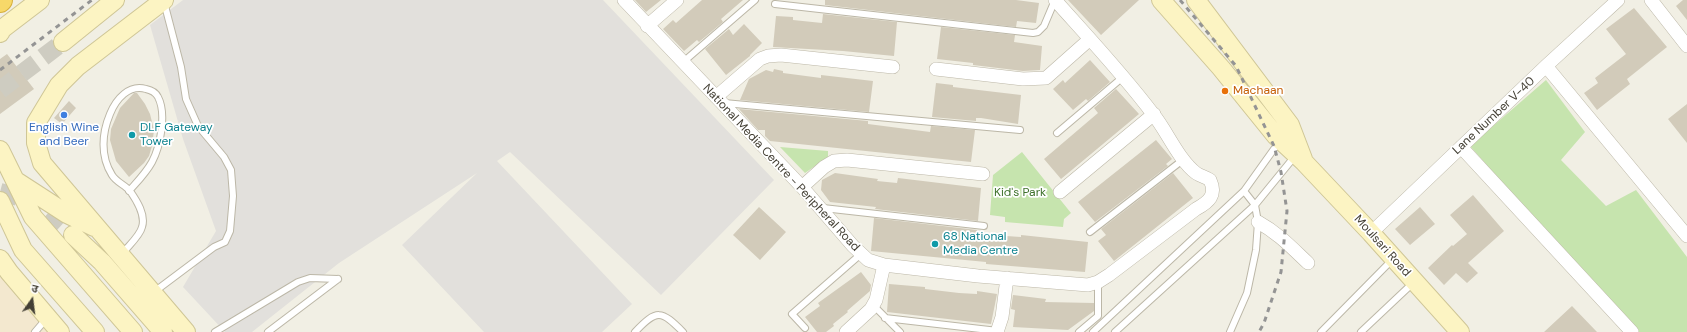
<!DOCTYPE html>
<html>
<head>
<meta charset="utf-8">
<style>
  body { margin:0 }
  #map { position:relative; width:1687px; height:332px; overflow:hidden; background:#f1efe4; font-family:"DM Sans","Noto Sans Devanagari",sans-serif }
  canvas { display:block }
  .north { position:absolute; left:12px; top:280px; width:40px; height:40px; -webkit-text-stroke:3px #fff; paint-order:stroke; rotate:14deg; font-size:11px; font-weight:700; line-height:16px; text-align:center; color:#433f34 }
  .north::after { content:''; display:block; margin:auto; width:14px; height:18px; background:#433f34; clip-path:polygon(50% 0,100% 100%,50% 72%,0 100%) }
</style>
</head>
<body>
<div id="map">
<canvas width="1687" height="332"></canvas>
<div class="north">उ</div>
</div>
<script>
const context = document.querySelector('canvas').getContext('2d');
context.lineJoin = 'round';
function fill(path, color) {
  context.fillStyle = color;
  context.fill(path, 'evenodd');
}
function trace(path, color, width, dash) {
  context.strokeStyle = color;
  context.lineWidth = width;
  context.lineCap = dash ? 'butt' : 'round';
  context.setLineDash(dash || []);
  context.stroke(path);
}
function write(font, color, halo, rows, align = 'center') {
  context.font = font + ' "DM Sans",sans-serif';
  context.lineWidth = 3.5;
  context.setLineDash([]);
  context.textBaseline = 'middle';
  context.strokeStyle = halo;
  context.fillStyle = color;
  for (const [text, x, y, turn = 0] of rows) {
    context.save();
    context.translate(x, y);
    context.rotate((+turn || 0) * Math.PI / 180);
    context.textAlign = isNaN(turn) ? turn : align;
    if (halo) context.strokeText(text, 0, 0);
    context.fillText(text, 0, 0);
    context.restore();
  }
}
fill(new Path2D(`
  M0,269L55,332H0Z`), '#f3e8cf');
fill(new Path2D(`
  M1546,80L1585,132L1561,160L1606,206L1636,190L1687,257V332H1632L1470,146Z
  M780,147L828,151V157L805,173Z
  M1022,152L1071,213L1064,219L1063,227L1005,222V217L990,215L993,175Z`), '#c6e4ae');
fill(new Path2D(`
  M183,0H603L774,180L661,295L510,152L497,161L632,304L602,332H484L402,245L477,173L339,263L252,332H225L183,287L216,231L183,139L150,25Z`), '#e2e0dc');
fill(new Path2D(`
  M635,0H661L646,12Z
  M702,0H743L721,19L723,22L699,42L697,40L684,51L663,29L673,20L676,23Z
  M825,0H1016L1039,3L1036,23L1017,21L1016,27L825,5Z
  M1068,0H1139L1101,35Z
  M1683,0H1687V20L1676,6Z
  M1634,8L1667,47L1627,79L1630,84L1597,110L1584,93L1598,83L1595,78L1626,54L1606,29Z
  M823,14L897,22L894,56L843,51L773,47L776,16L793,17V20L822,23Z
  M744,24L762,43L750,55V56L726,75L705,49L729,29L733,35Z
  M941,27L1015,35L1014,42L1042,46L1040,70L1023,71L973,65V63L937,59Z
  M7,54L34,89L0,114V59Z
  M1090,60L1110,82L1088,101L1086,99L1073,110L1053,89L1063,80L1065,83Z
  M774,69L783,71V73L821,78V75L873,81L869,112L740,100L749,79L766,70L773,72Z
  M936,83L953,85V87L1021,95L1018,124L981,118H976V121L932,117Z
  M1116,89L1139,114L1061,179L1044,159L1098,113L1094,108Z
  M134,93H137L145,104L150,114L154,130L152,146L149,156L144,163L129,177L116,161L110,140L111,129L120,108Z
  M69,101L76,108L62,124L54,118Z
  M1687,104V143L1668,119Z
  M739,109L868,121V124L930,132L931,126L975,130L971,162L770,141L765,136V130H758Z
  M1156,140L1172,159L1166,164L1168,166L1095,222L1078,202Z
  M835,173L878,179L877,181L897,183L898,178L981,188L978,221L875,209L876,207L830,202L821,190L822,180Z
  M1173,173L1193,198L1114,261L1098,241L1106,235L1101,229Z
  M1473,195L1504,231L1468,263L1478,273L1467,283L1456,273L1444,285L1428,268L1452,245L1453,246L1467,234L1450,215Z
  M759,207L786,232L760,260L733,235Z
  M1420,207L1435,224L1410,245L1395,229Z
  M874,218L977,230L976,234L1021,237V235L1088,242L1085,272L986,264V262L871,251Z
  M861,272L871,285L870,291L847,311L848,312L833,324L834,326L826,332H817L805,317L820,306L818,303Z
  M889,284L925,287V289L959,293L977,294V291L997,294L991,324L887,312Z
  M1013,295L1046,299L1045,302L1094,303V311L1068,330L1013,327L1015,310L1011,309Z
  M1572,306L1597,332H1544Z`), '#d2cbba');
trace(new Path2D(`
  M0,90L63,42
  M0,192L37,202L73,235`), '#ceccc1', 18, [18, 9]);
const lane = new Path2D(`
  M775,4L1033,33L1038,32L1044,26L1055,0
  M682,63L755,0
  M724,103L1020,130
  M1057,133L1123,77
  M823,208L984,226
  M1090,232L1184,159
  M122,254C128,246 140,236 142,227C146,215 137,201 130,191C125,185 116,182 112,175C100,156 102,133 110,114C116,99 129,84 146,89C151,90 156,93 158,97C167,114 160,147 152,162C146,173 137,182 129,191
  M154,292L214,247L225,242L230,231L233,196L231,170L224,157L198,126L186,99L181,67L164,2
  M873,305L900,332
  M885,318L998,331
  M805,328L792,314L861,254
  M35,332L47,318
  M215,332L298,282L310,278L338,279
  M268,332L338,279
  M635,332C657,309 661,310 683,332
  M1079,332L1098,316V282
  M1093,332L1244,191L1279,142
  M1115,332L1255,205L1295,156
  M1230,332L1247,293L1256,250L1258,222L1255,205L1244,191
  M1321,332L1392,260
  M1361,332L1414,282`);
const street = new Path2D(`
  M624,0L802,187L853,246L868,260L884,265L978,276L1088,285L1098,282L1109,275L1196,209C1209,202 1217,195 1210,180C1206,177 1200,176 1196,173C1178,159 1167,131 1153,114C1123,74 1088,37 1055,0
  M1651,0L1687,46
  M647,26L677,0
  M1546,66L1687,236
  M936,69L1023,79L1046,78L1090,39
  M716,97L760,59L768,56L781,55L893,67
  M1461,147L1632,332
  M802,187L824,167L834,161L847,160L983,174
  M1060,192L1154,114
  M1258,222C1278,233 1292,248 1308,263
  M1371,233L1546,66L1618,0
  M846,332L871,309L876,300L884,265
  M997,332L1002,317L1007,278`);
const secondary = new Path2D(`
  M164,0L78,66L59,85L36,123V143L42,163L186,332
  M1161,0L1221,68L1276,136L1304,162L1371,233L1460,332
  M1196,0L1290,125L1303,159
  M0,33L2,29L40,0
  M63,42L115,0
  M0,150L33,217L133,332
  M16,181L67,214L94,227
  M0,201L23,250L95,332
  M73,235L102,262L163,332
  M0,259L9,272L60,332`);
const highway = new Path2D(`
  M0,1L1,0`);
trace(lane, '#bcb7a7', 8);
trace(street, '#bcb7a7', 14);
trace(secondary, '#cfc696', 20);
trace(highway, '#d5ae3a', 24);
trace(lane, '#fff', 6);
trace(street, '#fff', 13);
trace(secondary, '#fcf4c3', 18);
trace(highway, '#f7d869', 22);
trace(new Path2D(`
  M1180,0L1236,66L1274,146L1281,172L1287,211L1281,272L1264,323L1259,332
  M0,70L92,0`), '#949494', 3, [5, 5]);
for (const [x, y, r, color] of [
  [1225,91,4,"#e8710a"],
  [64,115,4,"#3f7fe0"],
  [132,135,4,"#0f9aa8"],
  [935,244,4,"#0f9aa8"]
]) {
  const dot = new Path2D();
  dot.arc(x, y, r, 0, 2 * Math.PI);
  context.fillStyle = color;
  context.fill(dot);
  trace(dot, '#fff', 1.5);
}
write('12px', '#c56008', '#fff', [
  ["Machaan",1233,91]
], 'left');
write('12px', '#433f34', '#fff', [
  ["Lane Number V-40",1494,116,-43],
  ["National Media Centre - Peripheral Road",781,168,47],
  ["Moulsari Road",1382,246,48]
]);
write('12px', '#366cbe', '#fff', [
  ["English Wine",64,128],
  ["and Beer",64,142]
]);
write('12px', '#0d838f', '#fff', [
  ["DLF Gateway",140,128],
  ["Tower",140,142],
  ["68 National",943,237],
  ["Media Centre",943,251]
], 'left');
write('12px', '#3e712b', '#fff', [
  ["Kid's Park",1020,193]
]);
</script>
</body>
</html>
